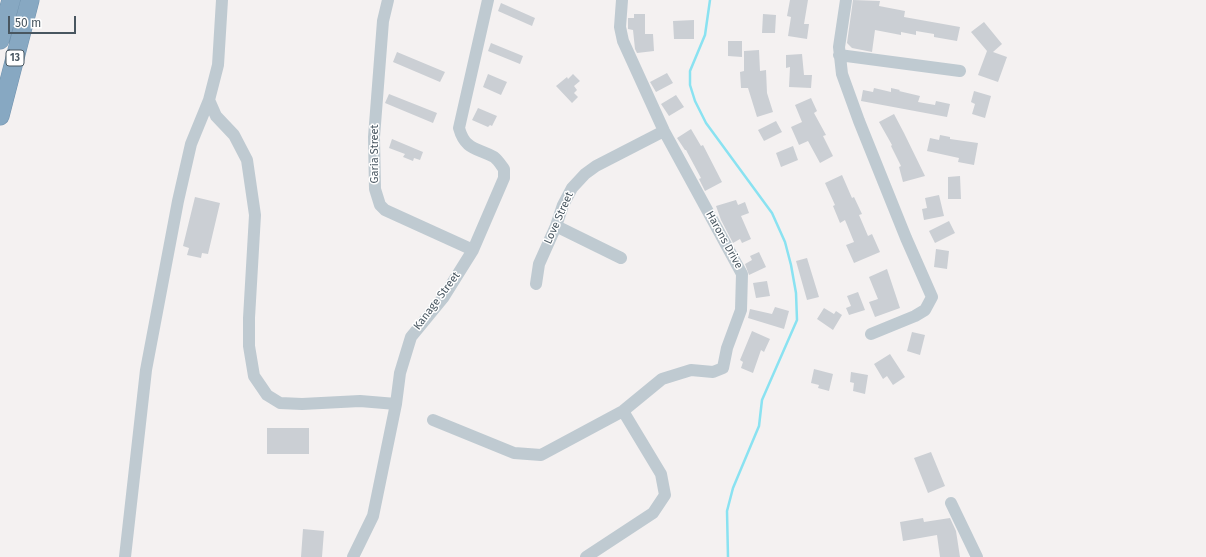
<!DOCTYPE html>
<html>
<head>
<meta charset="utf-8">
<style>
  body { margin:0 }
  #map { position:relative; width:1206px; height:557px; overflow:hidden; background:#f4f1f1; font-family:"Fira Sans",sans-serif }
  canvas { display:block }
  .scale { position:absolute; left:8px; top:16px; width:68px; height:18px; box-sizing:border-box; border:2px solid #485660; border-top:0; padding-left:5px; font-size:12px; line-height:14px; white-space:nowrap; color:#485660; -webkit-text-stroke:3px #fff; paint-order:stroke }
</style>
</head>
<body>
<div id="map">
<canvas width="1206" height="557"></canvas>
<div class="scale">50 m</div>
</div>
<script>
const context = document.querySelector('canvas').getContext('2d');
context.lineJoin = 'round';
function trace(path, color, width, dash) {
  context.strokeStyle = color;
  context.lineWidth = width;
  context.lineCap = dash ? 'butt' : 'round';
  context.setLineDash(dash || []);
  context.stroke(path);
}
function fill(path, color) {
  context.fillStyle = color;
  context.fill(path, 'evenodd');
}
function write(font, color, halo, rows, align = 'center') {
  context.font = font + ' "Fira Sans",sans-serif';
  context.lineWidth = 3;
  context.setLineDash([]);
  context.textBaseline = 'middle';
  context.strokeStyle = halo;
  context.fillStyle = color;
  for (const [text, x, y, turn = 0] of rows) {
    context.save();
    context.translate(x, y);
    context.rotate((+turn || 0) * Math.PI / 180);
    context.textAlign = isNaN(turn) ? turn : align;
    if (halo) context.strokeText(text, 0, 0);
    context.fillText(text, 0, 0);
    context.restore();
  }
}
trace(new Path2D(`
  M710,0L705,35L690,71V85L695,101L706,123L772,213L785,242L791,265L796,293L797,320L762,400L759,426L733,488L727,511L728,557`), '#8ae2f1', 2.5);
fill(new Path2D(`
  M790,0H808L804,24H809L807,39L788,36L791,17L787,16Z
  M853,0L880,1L879,6L905,11L904,17L960,27L957,41L934,37V34L916,31V35L901,32V35L875,30L872,52L852,48L847,43Z
  M501,3L535,18L532,26L498,11Z
  M634,14H645V34H653L654,51L637,53L635,49L633,30L628,29V18H634Z
  M763,14L776,15L775,33H762Z
  M694,20V39H674L673,21Z
  M984,22L1002,44L993,52L1007,57L998,82L978,75L987,51L971,32Z
  M728,41H742V57L728,56Z
  M491,43L523,56L520,64L488,51Z
  M759,50L760,71L766,70L767,93L773,112L757,117L748,88H741L740,72L744,71V51Z
  M397,52L445,72L440,82L393,62Z
  M802,54L804,75H812L811,88L789,87L790,67L786,68V55Z
  M667,73L673,83L656,92L650,82Z
  M488,74L507,82L501,95L483,87Z
  M573,74L580,81L574,86L577,90L574,93L578,97L572,103L556,86L567,77L568,79Z
  M874,88L891,92V88L900,90L899,91L920,96L918,102L935,105L936,101L950,104L947,117L861,101L863,90L873,92Z
  M974,91L991,96L985,118L972,114L975,104L971,102Z
  M389,94L437,113L433,123L385,103Z
  M676,95L684,107L669,116L661,104Z
  M811,98L817,111L814,113L826,135L823,136L833,156L820,163L808,141L799,145L791,127L802,122L795,105Z
  M478,108L497,116L492,126L490,125L488,127L472,120Z
  M894,114L904,133L925,176L903,182L899,167L901,166L891,146L892,145L879,122Z
  M776,121L782,132L764,141L758,130Z
  M691,129L701,146L703,145L722,182L705,191L699,179L701,178L686,150H685L677,138Z
  M940,135L950,137V139L978,143L974,165L958,162L959,158L927,151L930,138L939,140Z
  M392,139L423,152L420,160L414,158L413,161L403,157L405,154L389,148Z
  M793,146L798,160L781,167L776,153Z
  M842,175L852,198L854,197L862,214L859,215L868,236L872,234L880,252L854,263L846,245L854,242L845,220L840,223L833,206L835,205L825,183Z
  M960,176L961,199H948V177Z
  M939,195L944,216L924,220L922,209L927,208L925,198Z
  M195,197L220,203L208,254L202,253L201,258L187,255L189,248L183,246Z
  M736,200L738,205L745,202L749,213L741,216L751,239L742,243L740,239L733,243L721,220L716,206Z
  M949,221L955,233L935,243L929,231Z
  M936,249L949,251L947,269L934,267Z
  M759,252L766,267L749,275L745,264L752,260L750,256Z
  M807,258L819,297L807,300L796,261Z
  M887,269L900,308L875,317L869,302L878,299L869,277Z
  M767,281L770,296L756,298L753,283Z
  M858,292L865,310L849,315L846,308L851,306L847,296Z
  M775,307L789,311L784,329L748,318L750,309L772,314Z
  M824,308L834,314L836,311L842,315L833,330L817,319Z
  M752,331L770,339L764,352L761,350L753,373L741,368L743,362L740,360Z
  M912,332L925,335L920,355L907,351Z
  M890,354L905,377L893,385L887,376L883,379L874,364Z
  M814,369L833,374L829,391L818,388L819,385L811,383Z
  M851,372L868,375L865,394L853,391L854,383L850,382Z
  M267,428H309V454H267Z
  M931,452L945,486L928,493L914,458Z
  M923,518L924,522L950,518L956,531L960,557H940L937,535L903,541L900,522Z
  M303,529L324,531L322,557H301Z`), '#cbcfd4');
const highway = new Path2D(`
  M0,40L11,0
  M0,116L30,0`);
trace(highway, '#7293ae', 19);
trace(new Path2D(`
  M388,0L383,21L374,137L375,189L380,205L385,210L473,250
  M846,0L839,47L842,74L859,121L906,238L932,297L925,310L915,316L871,334
  M839,55L960,71
  M209,100L216,116L234,135L247,160L255,215L249,318V346L254,376L267,395L280,403L302,404L360,401L396,404
  M556,226L621,258
  M536,284L539,264L556,226L563,205L572,188L585,174L596,166L664,131
  M433,420L514,453L541,455L623,411L662,379L691,370L713,372L723,368L727,348L741,310L742,274L664,131L623,41L620,27L622,0
  M951,503L977,557
  M125,557L146,370L178,201L191,144L209,100L218,65L222,0
  M353,557L373,516L396,404L400,373L411,337L443,298L473,250L504,178V169C501,165 498,160 494,157C477,148 465,150 459,128L488,0
  M586,557L653,513L665,495L661,474L623,411`), '#bfcad1', 12);
trace(highway, '#87a8c2', 18);
for (const [x, y, w] of [
  [15,58,18]
]) {
  const box = new Path2D();
  box.roundRect(x - w / 2, y - 8, w, 16, 3);
  context.fillStyle = '#fff';
  context.fill(box);
  trace(box, '#485660', 1);
}
write('bold 10px', '#485660', null, [
  ["13",15,58]
]);
write('11px', '#485660', '#fff', [
  ["Garia Street",375,154,-90],
  ["Love Street",559,218,-66],
  ["Harons Drive",724,240,61],
  ["Kanage Street",437,301,-53]
]);
</script>
</body>
</html>
